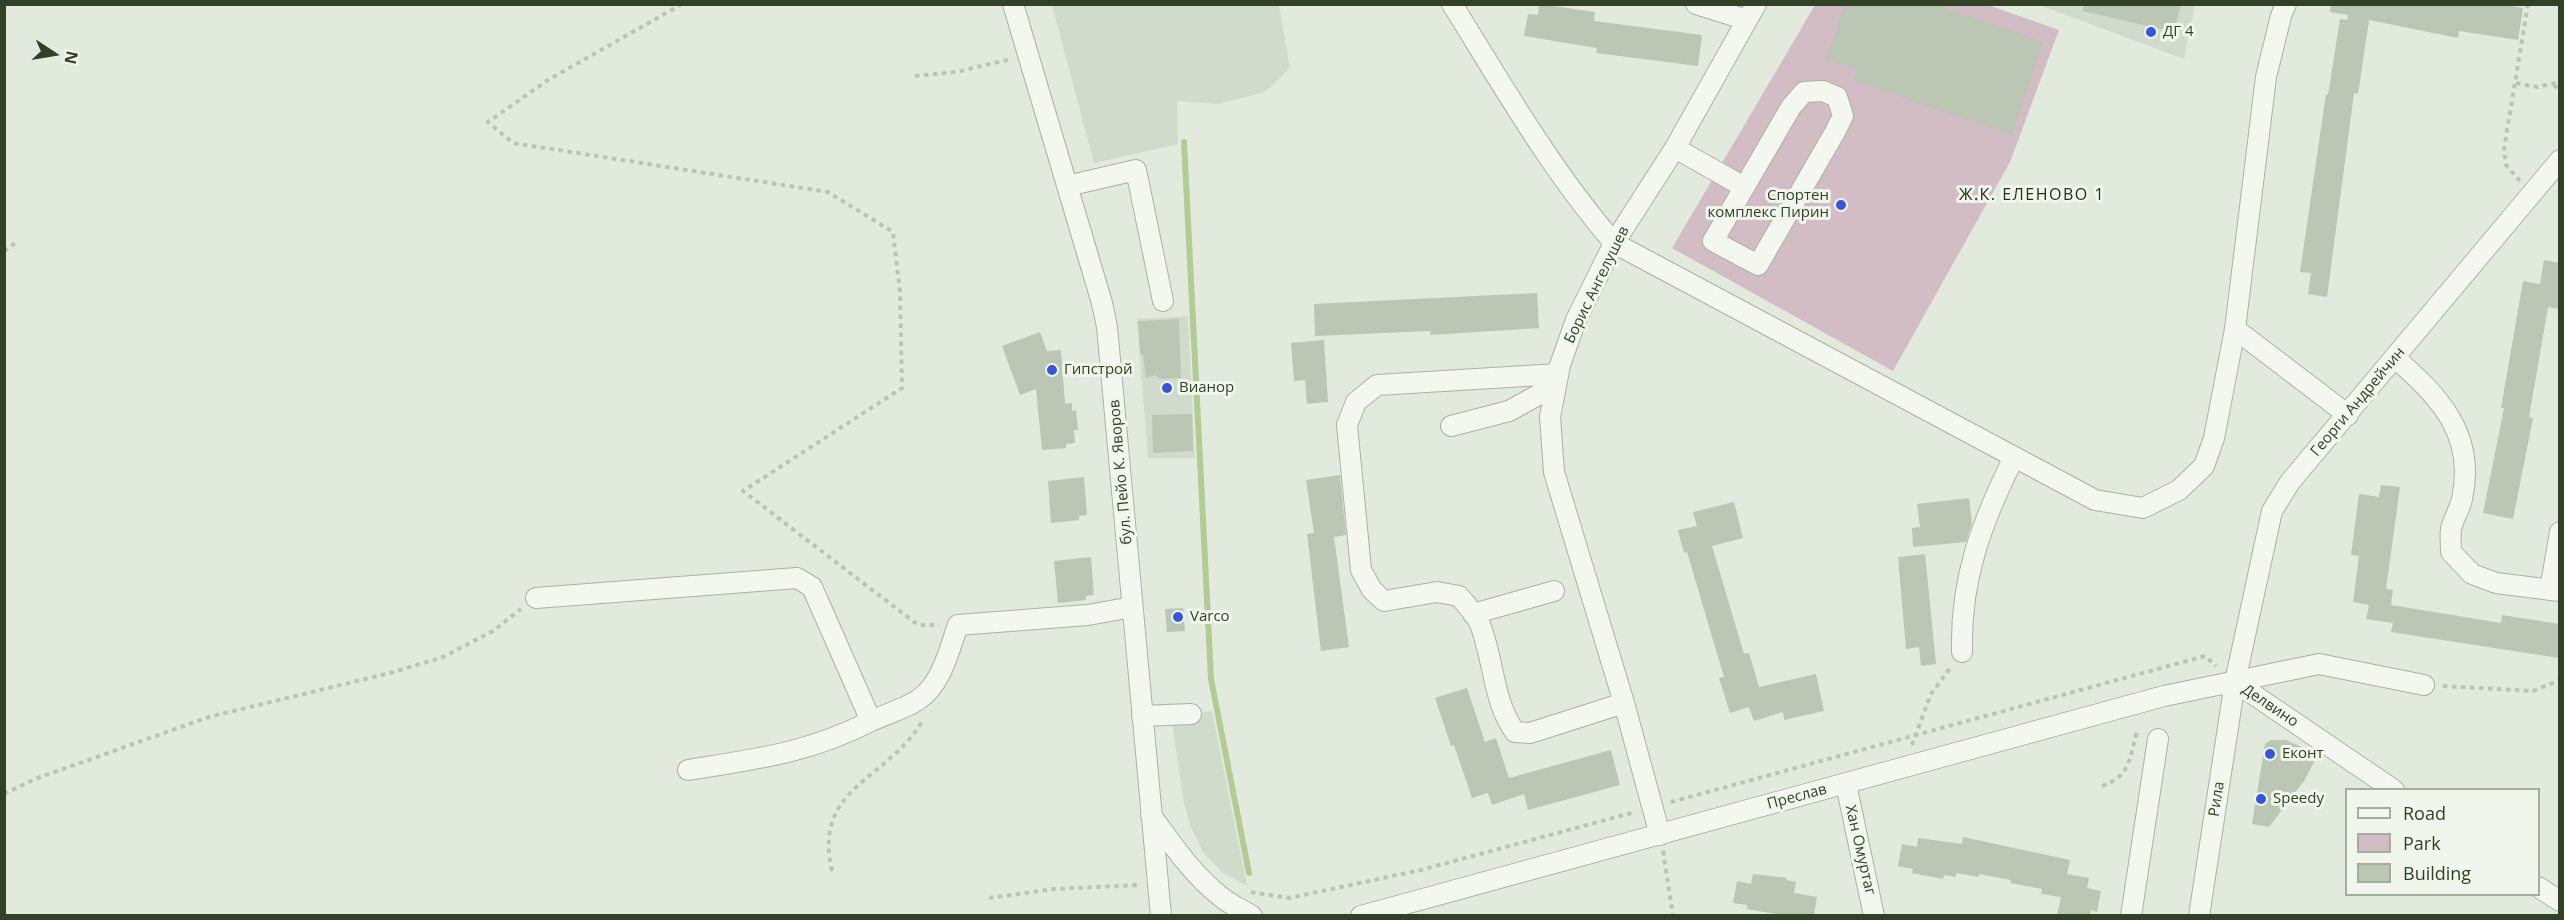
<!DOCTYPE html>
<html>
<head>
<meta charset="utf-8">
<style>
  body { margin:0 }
  #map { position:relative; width:2564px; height:920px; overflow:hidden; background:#e2e9dd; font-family:"Open Sans",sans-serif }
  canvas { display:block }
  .frame { position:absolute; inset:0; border:6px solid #304125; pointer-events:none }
  .legend { position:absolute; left:2345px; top:788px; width:195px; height:108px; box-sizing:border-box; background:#f1f6ed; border:2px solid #a4ae9d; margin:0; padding:8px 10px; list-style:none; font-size:18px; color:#304125 }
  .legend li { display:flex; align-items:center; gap:12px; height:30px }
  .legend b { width:30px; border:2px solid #a4ae9d }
  .north { position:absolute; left:24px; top:24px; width:60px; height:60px; -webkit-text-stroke:4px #f1f6ed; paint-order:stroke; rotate:102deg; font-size:16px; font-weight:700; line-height:24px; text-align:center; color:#304125 }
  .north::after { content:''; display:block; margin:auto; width:21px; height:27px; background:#304125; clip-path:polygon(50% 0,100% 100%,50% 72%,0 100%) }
</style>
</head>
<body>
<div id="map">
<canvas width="2564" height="920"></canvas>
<div class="frame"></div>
<ul class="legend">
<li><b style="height:8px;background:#f3f7f0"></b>Road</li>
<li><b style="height:16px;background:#d3bdc4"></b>Park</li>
<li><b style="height:16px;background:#bcc6b4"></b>Building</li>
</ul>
<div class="north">N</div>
</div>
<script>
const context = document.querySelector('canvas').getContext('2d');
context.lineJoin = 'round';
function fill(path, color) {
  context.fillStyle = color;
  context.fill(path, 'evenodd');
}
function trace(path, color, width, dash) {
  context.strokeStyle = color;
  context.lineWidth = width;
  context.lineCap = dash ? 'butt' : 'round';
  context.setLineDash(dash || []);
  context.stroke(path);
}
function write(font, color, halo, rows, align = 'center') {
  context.font = font + ' "Open Sans",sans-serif';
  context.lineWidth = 6;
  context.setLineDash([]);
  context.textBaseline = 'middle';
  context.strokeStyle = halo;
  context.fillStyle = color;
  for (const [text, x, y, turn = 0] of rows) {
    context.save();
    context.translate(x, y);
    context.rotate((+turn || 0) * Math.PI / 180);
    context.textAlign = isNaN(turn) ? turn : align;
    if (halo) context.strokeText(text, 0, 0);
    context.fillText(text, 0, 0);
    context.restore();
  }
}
fill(new Path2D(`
  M1052,5H1279L1290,68L1265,92L1218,104L1177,101L1178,144L1094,163Z
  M2039,5H2195L2184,59Z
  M1188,316L1195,458H1148L1137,319Z
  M1212,711L1247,886L1222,872L1203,852L1191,828L1184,803L1172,723L1177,716Z`), '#d1dbcb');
fill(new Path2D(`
  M1815,5H1988L2059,30L2010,162L1893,371L1672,248Z`), '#d3bdc4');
trace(new Path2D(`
  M1184,142L1211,679L1249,873`), '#b2cd94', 6);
fill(new Path2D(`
  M1539,4L1595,12L1594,21L1702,35L1698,66L1596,53L1597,48L1524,36L1528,14L1538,15Z
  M1845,4H1934L2043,42L2012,135L1853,80L1857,70L1826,59Z
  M2084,4H2181L2174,32L2083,11Z
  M2331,4H2502L2523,8L2518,40L2459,31L2458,38L2369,20L2358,94L2354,93L2327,297L2308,294L2311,273L2300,272L2326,94L2328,95L2340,19L2347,20L2348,15L2330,12Z
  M2544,260L2559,263V309L2548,307L2529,417L2533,418L2513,519L2483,513L2504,408H2501L2523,281L2540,284Z
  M1537,293L1539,328L1431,335L1430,331L1315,336L1314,304Z
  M1179,319L1181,378L1161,379L1155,375L1146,378L1143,355L1140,353L1138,321Z
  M1040,332L1047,351L1061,350L1065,404L1072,403V411L1076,410L1078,430H1074L1075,443L1066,444V448L1042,450L1036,389L1020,395L1002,346Z
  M1324,340L1328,402L1307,404L1305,380L1294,381L1291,343Z
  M1192,414L1193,451L1153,453L1152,415Z
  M1340,475L1346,535L1334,537L1349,647L1321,651L1307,534L1314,533L1306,480Z
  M1084,477L1087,515L1079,516V520L1051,523L1048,481Z
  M2381,485L2400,487L2386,589L2393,590L2391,605L2501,623L2502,615L2559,624V658L2391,632L2393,623L2366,619L2369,605L2353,602L2359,556L2351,555L2359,494L2379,497Z
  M1969,498L1972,523L1966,542L1913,547L1912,528L1920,527L1917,504Z
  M1734,502L1743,538L1712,546L1744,654L1749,653L1759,687L1816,674L1824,711L1784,720L1783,712L1754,721L1749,707L1730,713L1719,678L1724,677L1687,552L1684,553L1678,530L1697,526L1693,512Z
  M1925,554L1936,664L1921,666L1919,647L1906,649L1898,557Z
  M1091,557L1094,595L1086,596V600L1058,603L1054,561Z
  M1183,608L1185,631L1167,632L1165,609Z
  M1467,688L1485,742L1496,738L1509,778L1611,750L1620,785L1528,810L1524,794L1492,805L1488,793L1472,798L1454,745L1451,746L1435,698Z
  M2271,740H2286L2304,748L2312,756L2314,762L2304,781L2269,827L2252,824L2265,744Z
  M1963,837L2070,860L2067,874L2089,878L2087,888L2101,891L2097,912L2091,910L2090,915H2057L2061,897L2041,894L2042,889L2010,883L2011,880L1979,874V877L1956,873V877L1944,875L1943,879L1912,873L1913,869L1898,866L1902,844L1917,847L1918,838L1962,844Z
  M1753,874L1787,878L1786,880L1796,882L1794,893L1817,897L1814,915H1781L1747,909V905L1733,903L1737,881L1751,884Z`), '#bcc6b4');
const minor = new Path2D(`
  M1013,4L1102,303L1107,327L1161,916
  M1452,4C1503,86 1551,170 1614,243L2095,500L2143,508L2179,490L2204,466L2214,438L2235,329
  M1696,4L1747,20
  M2286,4L2281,16L2266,77L2235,329L2348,415
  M1823,91L1837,97L1843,116L1835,132L1758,265L1713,241L1791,107L1804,92Z
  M1675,148L1744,187
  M1067,186L1136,170L1163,301
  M2395,358C2440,397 2476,435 2462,499C2460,509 2453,519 2451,529C2450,536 2451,545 2451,552L2472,574L2496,583L2560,591
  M1558,374L1377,385L1356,402L1347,425L1361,570L1372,590L1384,601L1437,592L1459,596C1465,604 1475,613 1479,622C1494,657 1492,700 1515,732L1530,733L1624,703
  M1451,426L1509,411L1556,385
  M2550,590L2560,532
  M536,598L797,578L812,587L871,721C886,714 904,709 918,700C942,684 949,650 958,625L1088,615L1132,607
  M1473,614L1554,591
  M1962,652C1960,578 1982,522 2014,457
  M2235,682L2394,790
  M1142,716L1191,714
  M688,770C756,759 809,753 871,721
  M1846,784L1874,916
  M1151,815C1172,844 1192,874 1220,896C1229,904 1241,909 1252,916
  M1660,835L1624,703L1554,472L1550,417L1560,365L1576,320L1614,243L1675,148L1756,4
  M2538,887L2560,901
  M1361,916L2164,696L2319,664L2424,685
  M2131,916L2158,739
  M2199,916L2235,682L2272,511L2290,482L2560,160`);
trace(minor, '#a9b3a2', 22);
trace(new Path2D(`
  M682,4L548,80L488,122L513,143L828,192L893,232L900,292L902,388L743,491L918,625H939
  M915,76L956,72L1011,59
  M2516,83L2537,87L2560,82
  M2554,85L2560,91
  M2520,181L2506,165L2504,149L2528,4
  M4,251L15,243
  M2443,686L2533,691L2560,680
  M1912,745L1931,694L1951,667
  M2102,786C2130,777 2130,757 2137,731
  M4,794L35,779L209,717L390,673L443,657L493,631L521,609
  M1671,802L2205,656L2216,666
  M1663,851L1673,916
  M832,871C812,786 888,781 923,720
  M1251,892L1289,898L1421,870L1635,812
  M989,898L1054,889L1139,885`), '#bcc4b7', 4, [4.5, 4.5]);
trace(minor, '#f3f7f0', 20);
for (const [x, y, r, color] of [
  [2151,32,6,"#3556db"],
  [1841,205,6,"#3556db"],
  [1052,370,6,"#3556db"],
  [1167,388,6,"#3556db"],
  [1178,617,6,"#3556db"],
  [2270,754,6,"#3556db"],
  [2261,799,6,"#3556db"]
]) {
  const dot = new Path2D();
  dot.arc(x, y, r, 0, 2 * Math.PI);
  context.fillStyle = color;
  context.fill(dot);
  trace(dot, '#f1f6ed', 2);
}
write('15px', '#304125', '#f1f6ed', [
  ["ДГ 4",2163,32],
  ["Спортен",1829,196,"right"],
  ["комплекс Пирин",1829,213,"right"],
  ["Гипстрой",1064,370],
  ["Вианор",1179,388],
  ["Varco",1190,617],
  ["Еконт",2282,754],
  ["Speedy",2273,799]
], 'left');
write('15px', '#304125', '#f1f6ed', [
  ["Борис Ангелушев",1597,285,-64],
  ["Георги Андрейчин",2358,402,-50],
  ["бул. Пейо К. Яворов",1121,472,-95],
  ["Делвино",2270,706,34],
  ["Преслав",1797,797,-15],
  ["Рила",2217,799,-81],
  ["Хан Омуртаг",1860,850,77]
]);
context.letterSpacing = '1.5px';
write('16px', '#213118', '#f1f6ed', [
  ["Ж.К. ЕЛЕНОВО 1",2032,195]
]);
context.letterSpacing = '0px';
</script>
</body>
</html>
